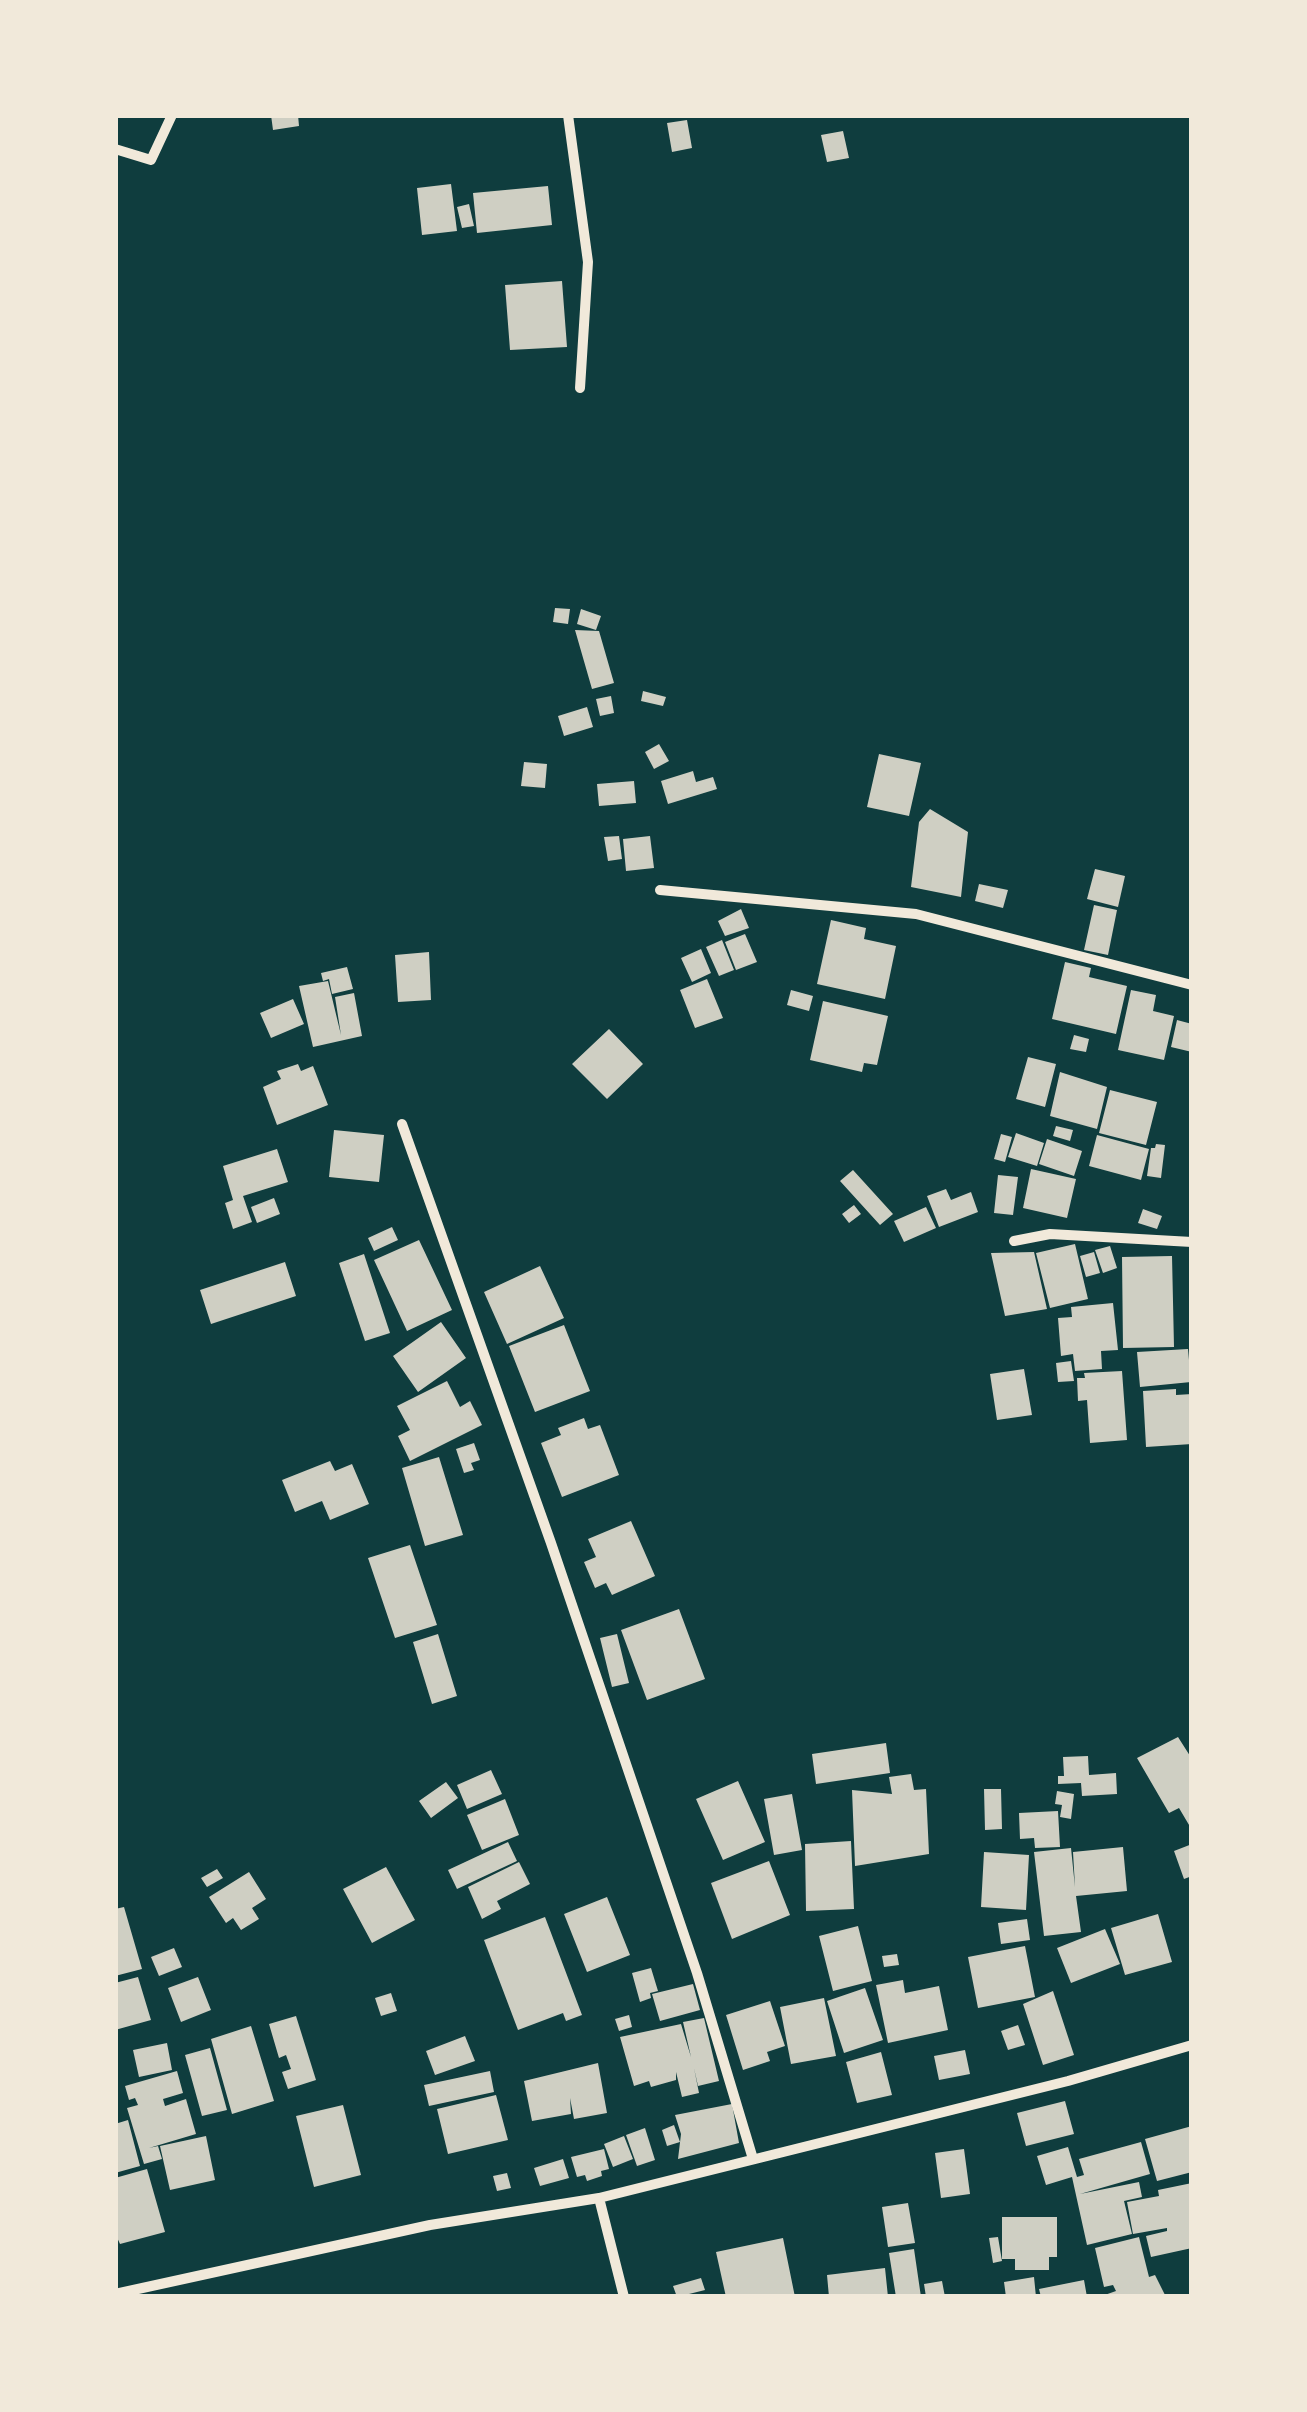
<!DOCTYPE html>
<html>
<head>
<meta charset="utf-8">
<style>
  body { margin:0 }
  #map { position:relative; width:1307px; height:2412px; overflow:hidden; background:#0f3d3e; font-family:"IBM Plex Serif",serif }
  canvas { display:block }
  .frame { position:absolute; inset:0; border:118px solid #f1e9da; pointer-events:none }
</style>
</head>
<body>
<div id="map">
<canvas width="1307" height="2412"></canvas>
<div class="frame"></div>
</div>
<script>
const context = document.querySelector('canvas').getContext('2d');
context.lineJoin = 'round';
function fill(path, color) {
  context.fillStyle = color;
  context.fill(path, 'evenodd');
}
function trace(path, color, width, dash) {
  context.strokeStyle = color;
  context.lineWidth = width;
  context.lineCap = dash ? 'butt' : 'round';
  context.setLineDash(dash || []);
  context.stroke(path);
}
fill(new Path2D(`
  M271,115H298L299,126L273,130Z
  M687,120L692,148L672,152L667,123Z
  M843,131L849,158L827,162L821,135Z
  M451,184L457,231L422,235L417,188Z
  M548,186L552,225L477,233L473,193Z
  M469,204L474,226L462,228L457,207Z
  M562,281L567,347L510,350L505,285Z
  M555,608L570,609L568,624L553,622Z
  M581,609L601,616L596,630L577,624Z
  M575,630L599,631L614,683L592,689Z
  M643,691L666,697L663,706L641,701Z
  M611,696L614,713L600,716L596,699Z
  M587,707L593,727L564,736L558,716Z
  M659,744L669,761L654,769L645,752Z
  M879,754L921,763L909,816L867,807Z
  M524,762L547,764L545,788L521,786Z
  M693,771L696,782L713,777L717,789L668,804L661,781Z
  M634,781L636,803L599,806L597,784Z
  M930,809L968,832L961,897L911,887L919,822Z
  M619,836L622,859L608,861L604,837Z
  M650,836L654,868L626,871L623,839Z
  M1095,869L1125,876L1118,907L1087,899Z
  M979,884L1008,890L1003,908L975,901Z
  M1094,905L1117,910L1108,955L1084,950Z
  M741,909L749,928L725,936L718,921Z
  M831,920L866,928L864,939L896,946L885,999L817,984Z
  M745,934L757,962L736,970L725,942Z
  M722,940L734,970L719,976L706,947Z
  M701,949L711,973L692,982L681,958Z
  M429,952L431,1000L398,1002L395,955Z
  M1065,962L1091,968L1089,977L1127,986L1116,1034L1052,1019Z
  M347,967L353,989L332,994L329,979L323,981L321,973Z
  M707,979L723,1018L695,1028L680,990Z
  M328,981L341,1035L335,997L354,993L362,1036L313,1047L299,986Z
  M791,990L813,996L809,1011L787,1005Z
  M1131,990L1156,995L1153,1011L1174,1016L1164,1060L1118,1050Z
  M293,999L304,1024L271,1038L260,1013Z
  M823,1001L888,1016L877,1065L864,1063L862,1072L810,1060Z
  M1177,1020L1192,1024V1052L1171,1047Z
  M609,1029L643,1064L607,1099L572,1064Z
  M1074,1035L1089,1039L1086,1052L1070,1049Z
  M1028,1057L1056,1064L1045,1107L1016,1099Z
  M298,1064L301,1071L313,1066L328,1105L277,1125L263,1087L281,1079L277,1071Z
  M1060,1072L1107,1087L1097,1129L1050,1116Z
  M1110,1090L1157,1102L1146,1145L1099,1133Z
  M1056,1126L1073,1130L1070,1141L1053,1136Z
  M334,1130L384,1135L379,1182L329,1177Z
  M1016,1133L1044,1143L1037,1166L1008,1157Z
  M1001,1134L1012,1137L1005,1162L994,1159Z
  M1097,1135L1149,1149L1141,1180L1089,1166Z
  M1047,1139L1082,1151L1074,1176L1039,1164Z
  M1156,1144L1165,1145L1161,1178L1147,1176L1151,1148H1155Z
  M277,1149L288,1182L243,1196L252,1222L233,1229L225,1203L233,1200L223,1166Z
  M1031,1169L1076,1179L1067,1218L1023,1208Z
  M853,1170L893,1214L880,1225L840,1181Z
  M998,1175L1018,1177L1013,1215L994,1213Z
  M946,1189L951,1200L971,1192L978,1212L939,1227L927,1196Z
  M274,1198L280,1214L257,1223L251,1207Z
  M854,1205L861,1214L849,1223L842,1214Z
  M926,1207L936,1228L904,1242L894,1221Z
  M1143,1209L1162,1216L1157,1229L1138,1223Z
  M392,1227L398,1240L374,1251L368,1238Z
  M419,1240L452,1310L407,1331L374,1260Z
  M1075,1244L1088,1299L1050,1308L1036,1253Z
  M1110,1246L1117,1268L1103,1273L1095,1250Z
  M1034,1252L1047,1309L1005,1316L991,1253Z
  M1094,1252L1100,1273L1086,1277L1080,1256Z
  M364,1254L390,1333L365,1341L339,1263Z
  M1172,1256L1174,1347L1123,1348L1122,1257Z
  M285,1262L296,1296L211,1324L200,1290Z
  M540,1266L564,1318L507,1344L484,1292Z
  M1113,1303L1118,1350L1101,1351L1102,1369L1075,1371L1073,1354L1061,1356L1058,1318L1072,1317L1071,1307Z
  M441,1322L466,1358L418,1392L393,1356Z
  M564,1325L590,1391L535,1412L509,1346Z
  M1188,1349L1191,1382L1140,1387L1137,1352Z
  M1071,1361L1074,1381L1058,1382L1056,1363Z
  M1024,1369L1032,1415L997,1420L990,1374Z
  M1122,1371L1127,1440L1090,1443L1087,1400L1078,1401L1077,1378H1085L1084,1373Z
  M447,1381L460,1407L470,1401L482,1425L410,1461L398,1436L410,1430L397,1406Z
  M1176,1389V1395L1192,1394V1444L1146,1447L1143,1391Z
  M584,1418L588,1429L600,1425L619,1475L562,1497L541,1443L561,1435L558,1428Z
  M474,1443L480,1460L471,1463L474,1470L464,1473L456,1449Z
  M439,1457L463,1535L425,1546L402,1468Z
  M330,1461L335,1471L352,1464L369,1504L330,1520L322,1501L295,1512L282,1480Z
  M631,1521L655,1576L612,1595L606,1583L595,1588L584,1562L596,1557L588,1539Z
  M410,1545L437,1625L395,1638L368,1558Z
  M679,1609L705,1679L647,1700L621,1630Z
  M438,1634L457,1696L432,1704L413,1642Z
  M617,1634L629,1683L612,1687L600,1638Z
  M1178,1737L1192,1759V1830L1179,1808L1169,1813L1137,1758Z
  M886,1743L890,1773L816,1784L812,1754Z
  M1088,1756L1089,1775L1116,1773L1117,1794L1082,1796L1081,1783L1058,1784V1776H1064L1063,1757Z
  M491,1770L502,1794L467,1809L457,1785Z
  M911,1774L914,1790L926,1789L929,1854L855,1866L852,1790L892,1794L889,1777Z
  M738,1781L765,1842L723,1860L696,1799Z
  M446,1782L458,1798L431,1818L419,1801Z
  M984,1789H1001L1002,1829L985,1830Z
  M1057,1791L1074,1794L1071,1819L1060,1817L1062,1805L1055,1804Z
  M792,1794L802,1850L774,1855L764,1799Z
  M505,1799L519,1835L482,1850L467,1815Z
  M1058,1811L1060,1847L1035,1848L1034,1838L1020,1839L1019,1813Z
  M851,1841L854,1909L806,1911L805,1844Z
  M508,1842L517,1861L457,1889L448,1870Z
  M1192,1844V1876L1184,1879L1174,1851Z
  M1123,1847L1127,1891L1076,1896L1081,1932L1044,1936L1034,1852L1071,1848L1075,1887L1073,1852Z
  M984,1852L1029,1855L1026,1910L981,1907Z
  M769,1861L790,1915L732,1939L711,1883Z
  M519,1862L530,1884L497,1901L501,1909L482,1919L468,1887Z
  M386,1867L415,1920L372,1943L343,1889Z
  M217,1869L223,1878L207,1887L201,1878Z
  M249,1872L266,1899L252,1908L259,1919L241,1930L233,1918L226,1923L209,1897Z
  M607,1897L630,1955L587,1972L564,1914Z
  M124,1907L142,1969L115,1976V1909Z
  M1158,1914L1172,1962L1125,1975L1111,1928Z
  M545,1917L582,2015L566,2021L563,2013L518,2030L484,1940Z
  M1027,1919L1030,1940L1001,1944L998,1923Z
  M858,1926L872,1981L833,1991L819,1936Z
  M1105,1929L1120,1964L1071,1983L1057,1948Z
  M1025,1946L1035,1997L978,2008L968,1957Z
  M174,1948L182,1967L159,1976L151,1957Z
  M897,1954L899,1965L884,1967L882,1956Z
  M651,1968L658,1991L650,1993L651,1998L640,2002L632,1973Z
  M138,1977L151,2020L115,2030V1983Z
  M198,1977L211,2010L181,2022L168,1988Z
  M903,1980L905,1993L939,1986L948,2030L888,2043L876,1985Z
  M693,1984L700,2010L660,2021L652,1994Z
  M865,1988L883,2040L844,2053L827,2001Z
  M1053,1991L1074,2055L1043,2065L1023,2004Z
  M391,1993L397,2011L381,2016L375,1998Z
  M824,1998L836,2056L791,2064L780,2007Z
  M770,2001L785,2046L767,2052L770,2061L743,2070L726,2015Z
  M629,2015L632,2027L619,2031L615,2019Z
  M296,2016L316,2080L288,2089L282,2072L291,2069L286,2055L279,2058L269,2024Z
  M704,2018L719,2081L698,2086L694,2068L699,2093L682,2097L676,2072V2080L651,2087L649,2081L634,2086L620,2037L681,2024L691,2057L683,2022Z
  M1018,2025L1025,2045L1008,2050L1001,2031Z
  M251,2026L274,2101L232,2114L211,2039Z
  M465,2036L475,2061L435,2075L426,2051Z
  M167,2043L172,2070L139,2077L133,2050Z
  M210,2048L227,2110L202,2116L185,2055Z
  M965,2050L970,2074L939,2080L934,2056Z
  M881,2052L892,2095L857,2103L846,2062Z
  M598,2063L607,2113L574,2119L570,2098L571,2114L532,2121L524,2081Z
  M177,2071L183,2093L163,2099L165,2106L186,2099L196,2134L149,2148L158,2146L162,2159L144,2164L127,2108L138,2105L135,2098L129,2100L125,2086Z
  M490,2071L494,2092L429,2106L424,2085Z
  M496,2095L508,2140L448,2154L437,2109Z
  M1065,2101L1074,2134L1026,2146L1017,2113Z
  M732,2104L739,2143L678,2159L681,2134L675,2115Z
  M343,2105L361,2175L314,2187L296,2116Z
  M128,2120L140,2166L115,2173V2124Z
  M674,2125L680,2142L667,2146L662,2130Z
  M1192,2126V2172L1157,2181L1145,2139Z
  M645,2128L655,2160L637,2166L626,2135Z
  M206,2136L215,2180L170,2190L160,2146Z
  M624,2136L633,2159L613,2167L604,2144Z
  M1141,2142L1150,2174L1080,2194L1139,2182L1142,2197L1124,2201L1132,2234L1087,2245L1072,2177L1046,2185L1037,2156L1068,2147L1077,2177L1084,2175L1079,2159Z
  M604,2149L609,2169L601,2171L602,2176L587,2181L585,2175L577,2177L571,2157Z
  M964,2149L970,2194L941,2198L935,2153Z
  M563,2159L569,2178L540,2186L534,2168Z
  M147,2169L165,2232L120,2244L115,2233V2178Z
  M507,2173L511,2188L497,2191L493,2176Z
  M1192,2183V2248L1151,2257L1146,2236L1167,2231V2228L1133,2234L1127,2202L1159,2196L1158,2190Z
  M908,2203L915,2243L888,2247L882,2207Z
  M1002,2217H1057V2257H1049V2270H1015V2259H1002Z
  M998,2237L1002,2261L993,2263L989,2238Z
  M1139,2237L1149,2277L1155,2275L1166,2297H1099L1116,2291L1113,2285L1104,2287L1095,2248Z
  M783,2238L795,2297H726L716,2252Z
  M914,2249L921,2297H896L889,2253Z
  M885,2268L888,2297H829L827,2275Z
  M1034,2277L1036,2297H1006L1004,2282Z
  M701,2278L705,2290L677,2297L673,2286Z
  M1084,2280L1087,2297H1041L1039,2289Z
  M942,2281L945,2297H926L924,2284Z`), '#cfcfc3');
trace(new Path2D(`
  M568,115L588,262L580,388
  M115,149L151,160L172,115
  M660,890L916,914L1192,985
  M402,1124L551,1543L697,1973L753,2159
  M1014,1241L1050,1234L1192,1242
  M599,2198L624,2297
  M115,2294L430,2225L599,2198L1068,2081L1192,2045`), '#f1e9da', 10);
</script>
</body>
</html>
